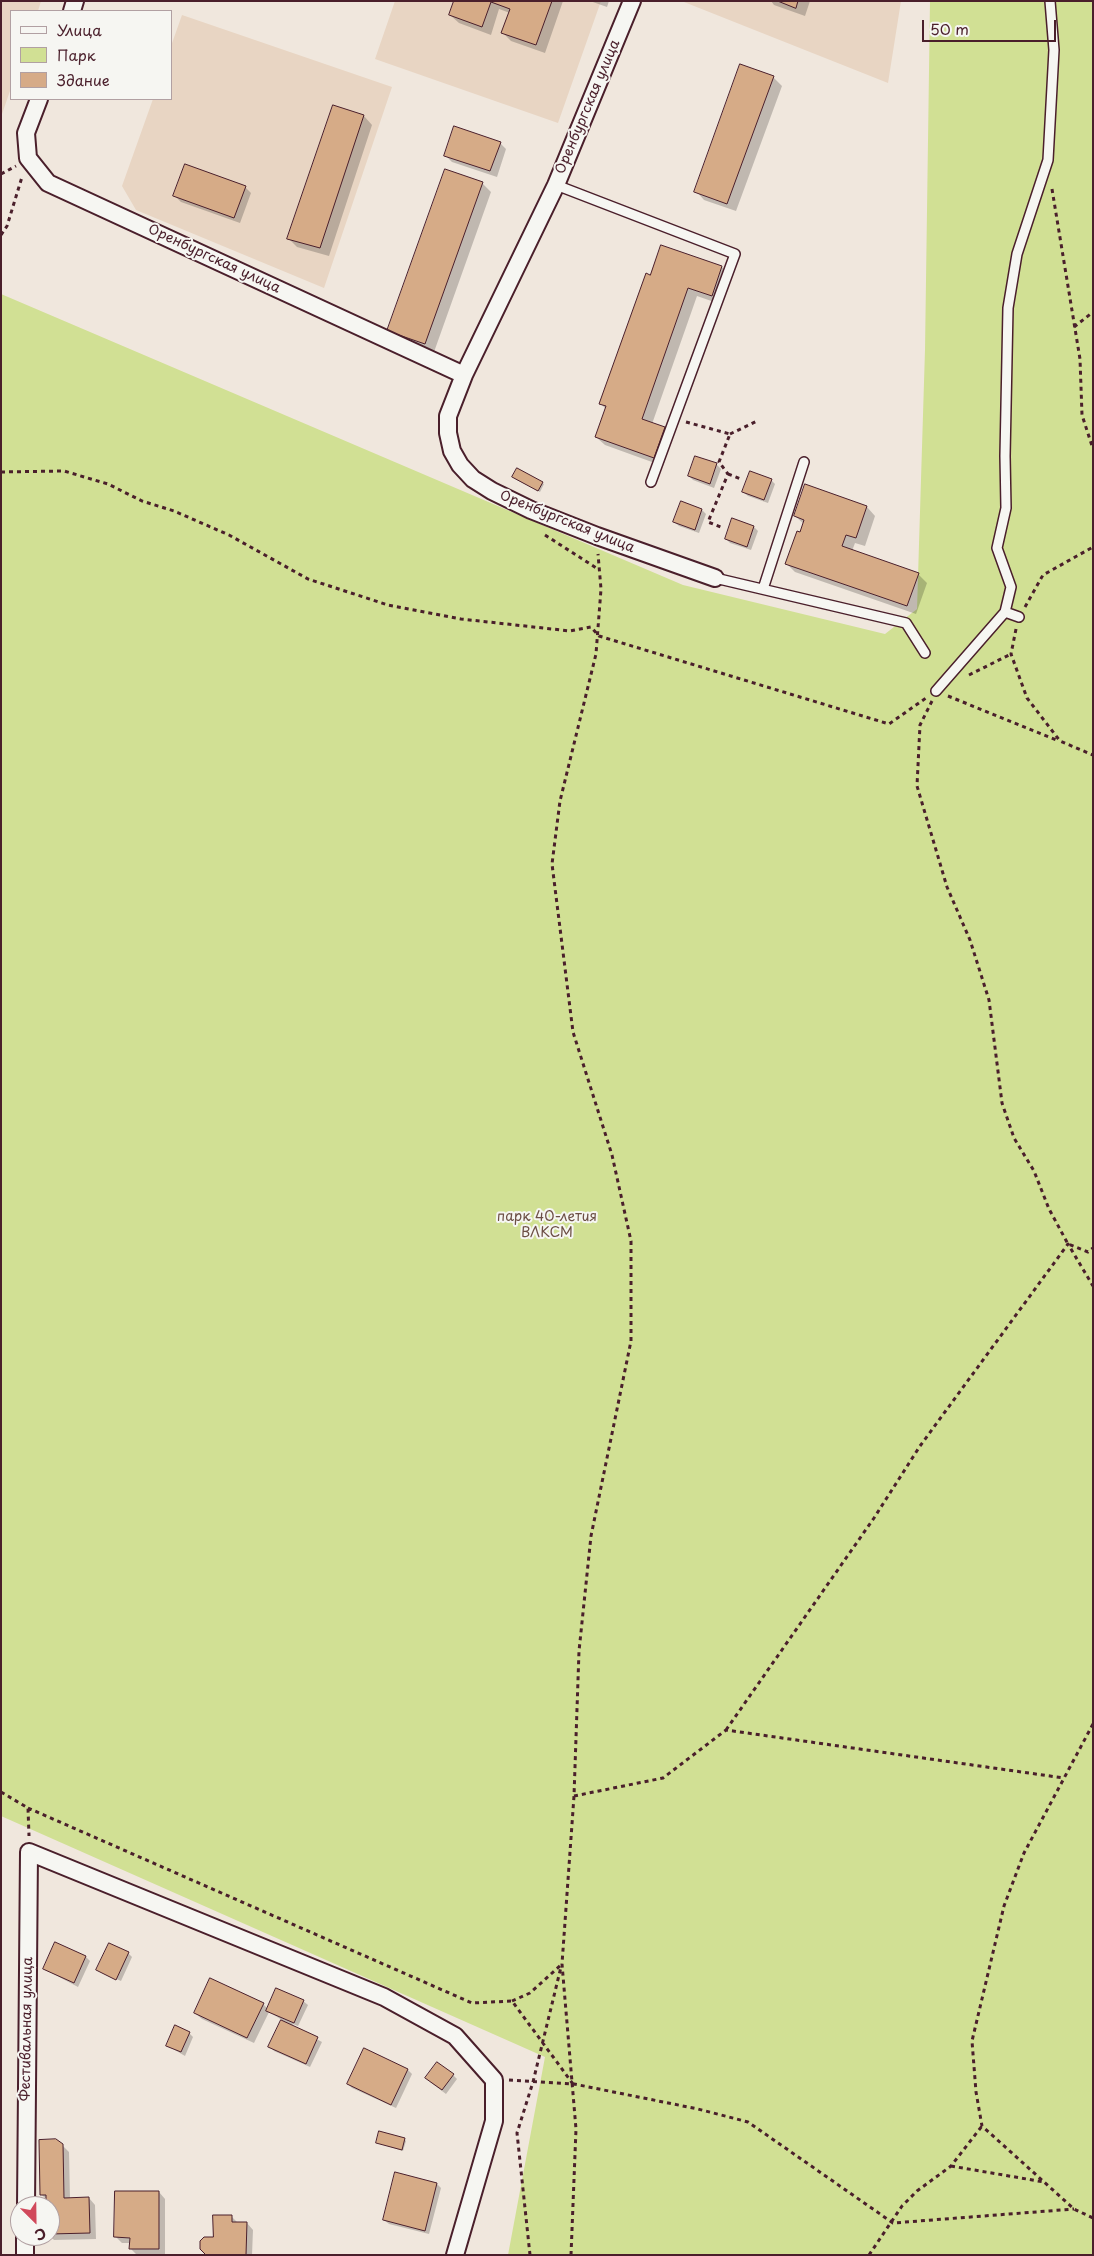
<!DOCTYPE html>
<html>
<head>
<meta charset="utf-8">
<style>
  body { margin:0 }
  #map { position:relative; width:1094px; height:2256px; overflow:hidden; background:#f0e7dd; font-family:"Playpen Sans",sans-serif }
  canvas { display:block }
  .frame { position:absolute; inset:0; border:2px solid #4a1f2b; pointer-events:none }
  .legend { position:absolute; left:10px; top:10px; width:162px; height:90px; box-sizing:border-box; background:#f6f6f2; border:1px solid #b1a0a2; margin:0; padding:6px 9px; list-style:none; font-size:15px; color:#4a1f2b }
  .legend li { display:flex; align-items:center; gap:10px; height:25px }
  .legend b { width:25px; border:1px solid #b1a0a2 }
  .north { position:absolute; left:10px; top:2196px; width:50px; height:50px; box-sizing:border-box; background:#f6f6f2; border:1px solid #b1a0a2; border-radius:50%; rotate:157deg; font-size:14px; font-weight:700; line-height:20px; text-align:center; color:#4a1f2b }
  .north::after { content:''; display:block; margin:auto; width:18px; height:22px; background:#d1495b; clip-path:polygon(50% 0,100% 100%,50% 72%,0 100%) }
  .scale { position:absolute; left:922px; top:20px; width:134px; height:22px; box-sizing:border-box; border:2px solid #4a1f2b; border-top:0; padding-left:6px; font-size:15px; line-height:18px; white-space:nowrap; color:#4a1f2b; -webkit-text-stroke:4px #f6f6f2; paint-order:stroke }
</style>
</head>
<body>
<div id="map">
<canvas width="1094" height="2256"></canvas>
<div class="frame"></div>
<ul class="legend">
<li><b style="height:6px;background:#f6f6f2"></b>Улица</li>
<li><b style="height:14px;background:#d1e094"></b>Парк</li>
<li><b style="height:14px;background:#d6ab87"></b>Здание</li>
</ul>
<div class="north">С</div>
<div class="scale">50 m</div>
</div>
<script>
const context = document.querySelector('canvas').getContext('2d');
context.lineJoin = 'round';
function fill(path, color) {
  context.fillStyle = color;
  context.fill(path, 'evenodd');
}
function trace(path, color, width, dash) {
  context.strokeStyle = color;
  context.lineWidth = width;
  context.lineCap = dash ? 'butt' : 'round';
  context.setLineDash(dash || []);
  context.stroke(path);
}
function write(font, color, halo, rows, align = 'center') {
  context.font = font + ' "Playpen Sans",sans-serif';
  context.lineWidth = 4;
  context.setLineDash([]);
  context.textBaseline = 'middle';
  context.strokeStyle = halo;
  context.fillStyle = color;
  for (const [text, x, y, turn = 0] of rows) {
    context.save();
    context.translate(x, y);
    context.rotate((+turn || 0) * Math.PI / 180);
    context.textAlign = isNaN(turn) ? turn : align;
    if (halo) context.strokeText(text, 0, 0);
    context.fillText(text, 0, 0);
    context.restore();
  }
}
fill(new Path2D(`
  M1,1H41L38,11H11V88L1,117Z
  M395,1H601L558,123L375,59Z
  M685,1H901L888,83L684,2Z
  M182,15L392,87L324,288L136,210L122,186L153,99H171V46Z`), '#e8d5c3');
fill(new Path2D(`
  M930,1H1093V2255H508L545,2057L1,1816V294L683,585L885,634L917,609L925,350Z`), '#d1e094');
fill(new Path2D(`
  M455,1H563L545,53L511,41L503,33L510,13L499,9L491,35L459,23L450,15Z
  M590,1H609L607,7Z
  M771,1H810L805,16L774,5Z
  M773,77L782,86L736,211L704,200L696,191Z
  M334,107L364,116L372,125L329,256L297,247L289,239Z
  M500,143L506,149L497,177L452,162L445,155Z
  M482,183L491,192L434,352L397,339L388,330Z
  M245,187L251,193L240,223L181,202L175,196Z
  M662,246L722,267L730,276L720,304L697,296L652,424L664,428L673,437L663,466L605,445L596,437L606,409L600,403Z
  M696,457L717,465L721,469L714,488L693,480L689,476Z
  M515,479L542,483L544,484L540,492Z
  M771,480L775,484L768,503L748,496L743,492Z
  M806,486L867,507L875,516L865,546L855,543L852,551L918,574L927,583L916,614L795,572L786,563L804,524L795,516Z
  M681,503L702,510L706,514L699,533L679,526L674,522Z
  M733,520L754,527L758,531L751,550L730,543L726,539Z
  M56,1944L86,1957L90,1961L78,1987L44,1969Z
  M128,1953L132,1957L121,1981L97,1970Z
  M303,2001L308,2005L298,2026L293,2024L292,2026L322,2042L310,2067L274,2051L270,2047L282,2020L269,2012L254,2043L202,2019L195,2013L263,2004L268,2009Z
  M189,2033L193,2037L185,2056L168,2046Z
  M408,2070L412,2074L396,2108L352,2088L348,2084Z
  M453,2075L457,2079L446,2094L430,2082Z
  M404,2139L406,2141L403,2151L378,2143Z
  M62,2145L69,2152L70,2199L89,2198L95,2205L96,2239L54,2240L50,2236V2206H47V2200L41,2194Z
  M396,2174L437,2184L441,2188L429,2234L389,2224L384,2220Z
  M159,2192L165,2199V2255H137L131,2249V2243H122L116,2237Z
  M232,2217L238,2223H247L253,2230L252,2255H207L214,2239Z`), '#0003');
const building = new Path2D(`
  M454,1H552L536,45L501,33L510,9L491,2L482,27L449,15Z
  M778,1H798L796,8Z
  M740,64L774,76L727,204L694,192Z
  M333,105L364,115L320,248L287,239Z
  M454,126L501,142L490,171L444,156Z
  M185,164L246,186L234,218L173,196Z
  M445,169L483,182L425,344L387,331Z
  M661,245L722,266L712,296L688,288L642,419L665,427L654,458L595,437L606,406L599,404L646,273L650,275Z
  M695,456L717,463L710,484L688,476Z
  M517,468L543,482L538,491L512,477Z
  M750,471L772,479L764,500L742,492Z
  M805,484L867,506L856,538L846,535L842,546L919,573L907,606L785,564L797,531L800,532L804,520L794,516Z
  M681,501L702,509L695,530L673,522Z
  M732,518L754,526L747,547L725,539Z
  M55,1942L86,1956L74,1983L43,1969Z
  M109,1943L129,1952L116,1980L96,1970Z
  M210,1978L264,2003L247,2038L194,2013Z
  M276,1988L304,2000L294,2023L266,2011Z
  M281,2020L318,2037L306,2064L268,2047Z
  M175,2025L190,2032L181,2052L166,2046Z
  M364,2048L408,2069L391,2105L347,2084Z
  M437,2062L454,2074L442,2090L425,2078Z
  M379,2131L405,2138L402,2150L376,2143Z
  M56,2139L63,2144L64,2198L89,2197L90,2233L50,2234V2206H46V2195H40L39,2140Z
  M395,2172L437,2183L425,2231L383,2220Z
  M115,2191H159V2249H129L130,2238L114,2237Z
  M213,2215H232V2222H247L246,2255H206L200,2249V2241L204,2237H213Z`);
fill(building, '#d6ab87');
trace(building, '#4a1f2b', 1);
const service = new Path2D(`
  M556,185L735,254L651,482
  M715,578L906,623L925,653
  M763,589L804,462
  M1005,612L1019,617
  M936,691L1005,612L1011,587L997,548L1006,508L1005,456L1008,308L1017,254L1048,160L1054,50L1050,1`);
const minor = new Path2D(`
  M632,1L556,185L464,375L448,416V433L452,451L460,465L473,479L492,491L531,510L597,536L715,578
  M72,11L75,1
  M39,99L26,133L28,158L48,183L464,375
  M26,2206L29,1852L384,1997L455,2036L494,2080V2121L455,2255
  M25,2255V2236`);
trace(service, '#4a1f2b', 12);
trace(minor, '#4a1f2b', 20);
trace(new Path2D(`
  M1,174L16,166
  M1052,189L1080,359L1082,415L1093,449
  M1,235L7,226L22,177
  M1074,327L1093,312
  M686,422L730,434L719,462L728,474L708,522L723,528
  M730,434L757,421
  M1,472L64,471L108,484L142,501L174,511L229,535L308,579L388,605L461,619L570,631L591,627L599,636L889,724L926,698
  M728,474L741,479
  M545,535L598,569
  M1025,607L1043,575L1093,547
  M1016,629L1011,654L1027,698L1060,741L1093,755
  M969,675L1011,654
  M948,696L1059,741
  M932,701L920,725L917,786L947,887L970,940L989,1000L1002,1103L1014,1138L1034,1171L1049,1209L1068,1244L1088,1252L1093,1248
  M1093,1724L1024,1853L1004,1906L972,2041L976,2092L982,2126L1074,2209L1093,2218
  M726,1730L874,1518L920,1446L1068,1244L1093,1286
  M1,1792L28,1808L29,1836
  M574,1796L663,1778L726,1730L1064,1778
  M28,1808L472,2003L512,2001L573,2084
  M512,2001L530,1993L562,1964
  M509,2080L574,2084L698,2109L748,2122L893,2223L1074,2209
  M951,2166L1044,2182
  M530,2255L517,2133L533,2082L561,1967
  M571,2255L576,2129L562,1964L574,1796L579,1651L591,1536L631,1341V1241L612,1155L573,1032L552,864L560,801L596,654L601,589L598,554
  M869,2255L902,2206L917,2191L951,2166L982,2126`), '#4a1f2b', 3, [4, 4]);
trace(service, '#f6f6f2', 9);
trace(minor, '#f6f6f2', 16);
write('14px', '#4a1f2b', '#f6f6f2', [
  ["Оренбургская улица",588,107,-67],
  ["Оренбургская улица",214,259,25],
  ["Оренбургская улица",567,522,22],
  ["Фестивальная улица",27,2029,-89]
]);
write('14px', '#6c4f45', '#f6f6f2', [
  ["парк 40-летия",547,1217],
  ["ВЛКСМ",547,1233]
]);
</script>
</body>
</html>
